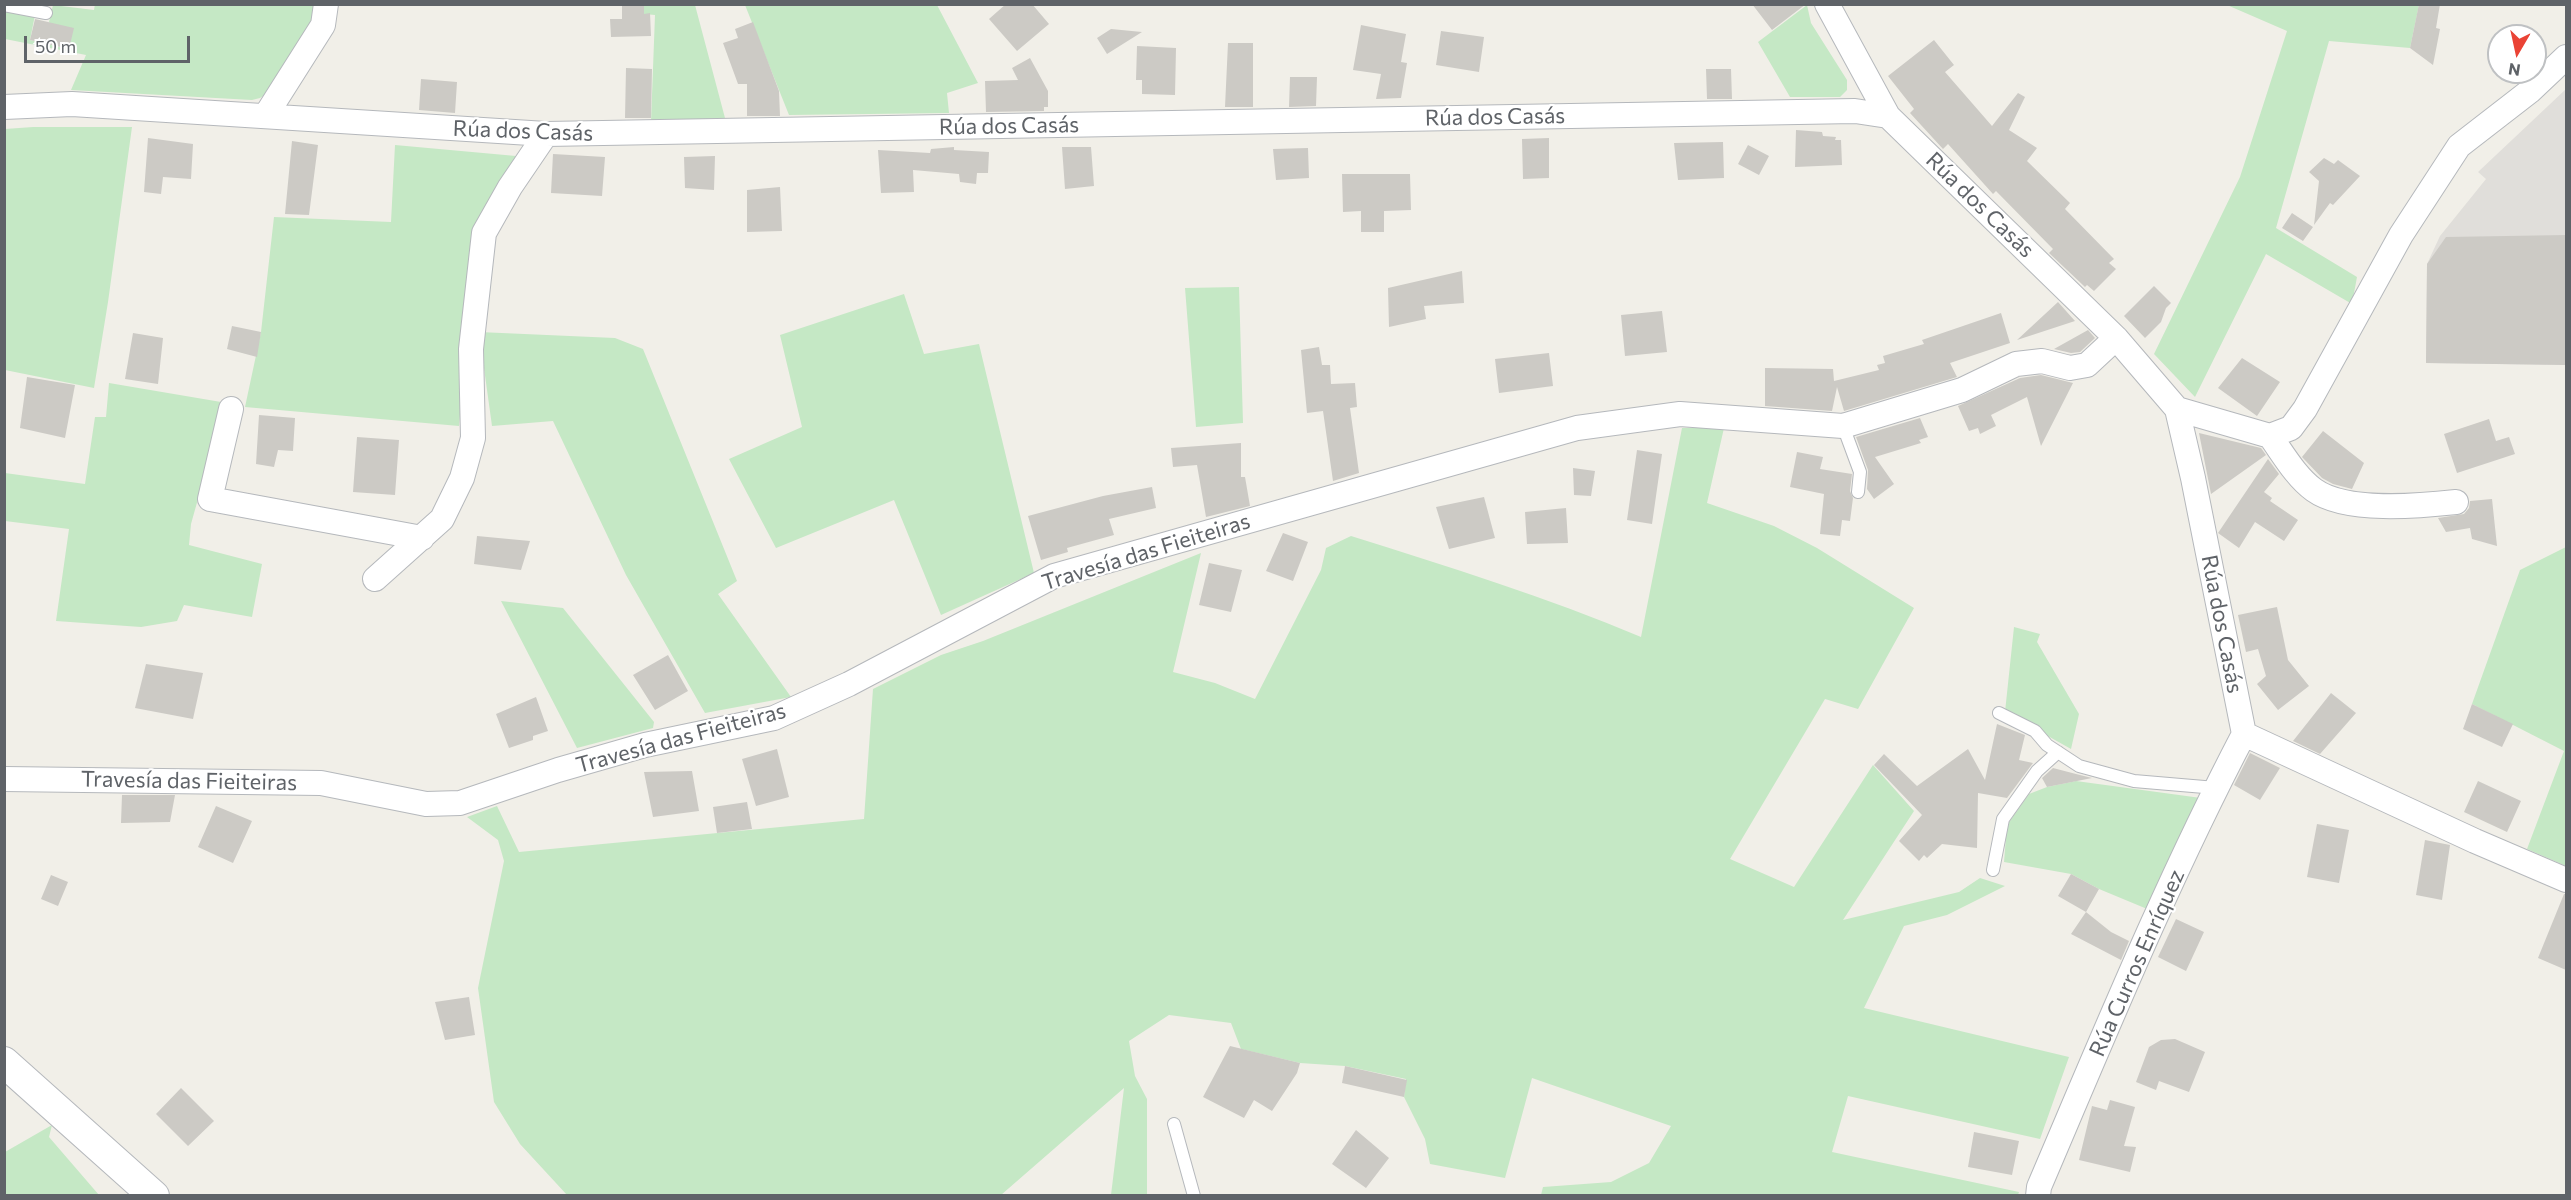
<!DOCTYPE html>
<html>
<head>
<meta charset="utf-8">
<style>
  body { margin:0 }
  #map { position:relative; width:2571px; height:1200px; overflow:hidden; background:#f1efe8; font-family:Commissioner,sans-serif }
  canvas { display:block }
  .frame { position:absolute; inset:0; border:6px solid #5f6368; pointer-events:none }
  .north { position:absolute; left:2487px; top:24px; width:60px; height:60px; box-sizing:border-box; background:#fff; border:2px solid #bfc1c3; border-radius:50%; rotate:189deg; font-size:16px; font-weight:700; line-height:24px; text-align:center; color:#5f6368 }
  .north::after { content:''; display:block; margin:auto; width:21px; height:27px; background:#ea4335; clip-path:polygon(50% 0,100% 100%,50% 72%,0 100%) }
  .scale { position:absolute; left:24px; top:36px; width:166px; height:27px; box-sizing:border-box; border:3px solid #5f6368; border-top:0; padding-left:8px; font-size:18px; line-height:21px; white-space:nowrap; color:#5f6368; -webkit-text-stroke:4px #fff; paint-order:stroke }
</style>
</head>
<body>
<div id="map">
<canvas width="2571" height="1200"></canvas>
<div class="frame"></div>
<div class="north">N</div>
<div class="scale">50 m</div>
</div>
<script>
const context = document.querySelector('canvas').getContext('2d');
context.lineJoin = 'round';
function fill(path, color) {
  context.fillStyle = color;
  context.fill(path, 'evenodd');
}
function trace(path, color, width, dash) {
  context.strokeStyle = color;
  context.lineWidth = width;
  context.lineCap = dash ? 'butt' : 'round';
  context.setLineDash(dash || []);
  context.stroke(path);
}
function write(font, color, halo, rows, align = 'center') {
  context.font = font + ' Commissioner,sans-serif';
  context.lineWidth = 4.5;
  context.setLineDash([]);
  context.textBaseline = 'middle';
  context.strokeStyle = halo;
  context.fillStyle = color;
  for (const [text, x, y, turn = 0] of rows) {
    context.save();
    context.translate(x, y);
    context.rotate((+turn || 0) * Math.PI / 180);
    context.textAlign = isNaN(turn) ? turn : align;
    if (halo) context.strokeText(text, 0, 0);
    context.fillText(text, 0, 0);
    context.restore();
  }
}
fill(new Path2D(`
  M2566,89V365L2426,363L2427,264L2440,236L2486,179L2478,172Z`), '#e0deda');
fill(new Path2D(`
  M95,4L318,5L313,28L275,88L260,98L252,100L71,90L86,55L5,39L4,9L35,15L30,40L68,49L49,22L53,5L94,10Z
  M644,5H695L725,118L651,122L655,15L644,14Z
  M745,5H937L978,83L947,93L949,113L789,115Z
  M1807,5L1811,23L1847,80V90L1840,97H1790L1758,42Z
  M2227,5H2419L2410,48L2329,41L2276,228L2357,277L2352,304L2266,254L2195,397L2154,354L2240,177L2287,31Z
  M33,127H132L108,302L94,388L5,370V129Z
  M395,145L516,156L476,233L459,426L245,407L261,332L274,217L391,222Z
  M1239,287L1243,423L1196,427L1185,288Z
  M904,294L924,354L979,344L1034,573L941,615L894,500L776,548L729,459L802,427L780,335Z
  M479,332L615,338L643,349L737,581L718,594L791,697L705,713L626,575L553,421L492,426Z
  M109,383L221,402L210,456L191,524L189,545L262,564L252,617L184,605L177,621L141,627L56,621L69,529L5,521V473L85,484L95,417H106Z
  M1682,428H1724L1707,503L1774,526L1817,548L1914,608L1858,709L1825,699L1730,859L1794,887L1873,765L1914,811L1843,920L1959,892L1980,878L2005,886L1947,915L1904,926L1864,1008L2069,1057L2040,1139L1848,1096L1832,1152L2019,1192L2018,1195H1541L1543,1187L1611,1182L1649,1163L1671,1126L1532,1078L1505,1178L1430,1164L1425,1139L1404,1097L1406,1079L1345,1066L1300,1063L1241,1049L1231,1023L1169,1015L1129,1041L1135,1076L1147,1099V1195H1111L1124,1088L1001,1195H567L520,1144L494,1102L478,988L504,861L498,840L467,817L497,806L519,852L864,819L873,689L941,655L983,641L1201,553L1173,672L1215,683L1255,699L1321,570L1326,548L1351,536C1449,567 1547,597 1641,637Z
  M2566,547V866L2527,849L2564,751L2472,704L2520,570Z
  M501,601L563,608L654,722L653,728L577,748Z
  M2014,627L2040,634L2037,642L2079,714L2071,749L2005,712Z
  M2076,781L2201,798L2152,911L2099,889L2071,874L2004,862L2007,825L2029,794L2047,787Z
  M52,1125L49,1137L99,1195L5,1196V1152Z`), '#c5e8c5');
fill(new Path2D(`
  M622,4H644V14L650,13L651,36L611,37L610,19H622Z
  M1006,4H1032L1049,24L1017,51L989,19Z
  M1752,4H1806L1772,30Z
  M2419,4H2440L2436,28L2440,29L2433,65L2410,48Z
  M35,19L74,28L69,49L30,40Z
  M753,22L779,91L780,116H747V84H738L723,43L738,38L735,29Z
  M1361,25L1406,34L1401,62L1407,63L1401,98L1376,99L1381,74L1353,70Z
  M1111,29L1142,32L1107,54L1097,38Z
  M1441,31L1484,37L1479,72L1436,65Z
  M1934,40L1954,65L1945,72L1992,126L2018,93L2025,97L2009,130L2037,148L2027,161L2070,203L2065,209L2114,259L2109,263L2116,269L2094,291L2087,285L2085,287L2049,253L2053,249L1996,191L1993,194L1948,144L1943,149L1910,113L1914,109L1888,76Z
  M1228,43H1253V107H1225Z
  M1137,46L1176,48L1175,95L1142,94V80H1136Z
  M1030,58L1048,91V107H1044V111L986,112L985,81L1018,80L1012,68Z
  M626,68L652,69L651,118H625Z
  M1706,69H1731L1732,99H1707Z
  M1290,77H1317L1316,106L1289,107Z
  M421,79L457,82L455,113L419,110Z
  M1796,130L1822,132L1823,136L1836,137L1835,140H1841L1842,165L1795,167Z
  M148,138L193,144L191,179L163,177L161,194L144,192Z
  M1549,138V178L1523,179L1522,139Z
  M292,141L318,145L309,215L285,214Z
  M1723,142L1724,178L1678,180L1674,143Z
  M1748,145L1769,156L1759,175L1738,164Z
  M954,147V150L989,152L988,173H977L976,184L960,182L959,174L913,170L914,192L881,193L878,150L930,153L931,149Z
  M1062,147H1091L1094,186L1065,189Z
  M1308,148L1309,178L1276,180L1273,149Z
  M553,154L605,157L602,196L551,193Z
  M715,156L714,190L685,188L684,157Z
  M2324,158L2334,164L2338,160L2360,176L2333,205L2330,203L2314,225L2319,181L2309,172Z
  M1342,174H1410L1411,210L1384,211V232H1361V211L1343,212Z
  M780,187L782,231L747,232V190Z
  M2292,213L2313,227L2303,241L2282,228Z
  M2566,235V365L2426,363L2427,264L2446,237Z
  M1462,271L1464,303L1424,306L1426,319L1389,327L1388,288Z
  M2154,286L2171,303L2166,308L2161,322L2145,338L2124,316Z
  M2058,302L2075,321L2017,340Z
  M1662,311L1667,352L1625,356L1621,315Z
  M2001,313L2010,343L1950,363L1957,377L1844,411L1837,387L1832,411L1765,406V368L1833,369L1834,381L1879,370L1877,365L1885,363L1883,356L1924,344L1922,340Z
  M232,326L261,332L257,357L227,349Z
  M2088,330L2095,338L2080,352L2071,353L2054,349Z
  M133,333L163,338L158,384L125,379Z
  M1319,347L1322,365H1330L1331,384L1355,383L1357,407L1350,408L1359,473L1333,481L1323,411L1307,413L1301,350Z
  M1549,353L1553,386L1499,393L1495,359Z
  M2242,358L2280,382L2257,416L2218,388Z
  M2041,375L2073,383L2041,446L2027,397L1991,415L1996,426L1980,434L1978,428L1969,431L1958,406L2020,378Z
  M27,377L75,385L65,438L20,428Z
  M259,415L295,418L293,451L278,450L274,467L256,464Z
  M1920,418L1928,437L1919,440L1921,443L1875,457L1894,484L1874,499L1867,489L1868,470L1856,437Z
  M2489,419L2496,441L2509,437L2515,454L2457,473L2444,434Z
  M2323,431L2364,463L2352,489L2333,484L2322,478L2302,457Z
  M2199,433L2261,448L2266,455L2211,494Z
  M357,437L399,440L395,495L353,492Z
  M1241,443V477H1245L1250,506L1206,517L1197,465L1173,467L1171,448Z
  M1637,450L1662,454L1652,524L1627,520Z
  M1797,452L1823,457L1820,469L1852,474L1850,491L1853,498L1850,521L1842,520L1840,536L1820,534L1824,494L1790,487Z
  M2268,459L2279,474L2264,492L2272,498L2270,501L2298,520L2284,541L2255,522L2239,548L2218,533Z
  M1573,468L1595,471L1591,496L1574,495Z
  M1152,487L1156,508L1109,519L1114,535L1067,548L1068,552L1041,560L1028,516L1103,496Z
  M1484,497L1495,538L1449,549L1436,507Z
  M2492,499L2497,546L2472,539L2470,528L2446,532L2438,518L2464,514L2469,508L2470,501Z
  M1566,508L1568,543L1527,544L1525,512Z
  M1283,533L1308,542L1293,581L1266,571Z
  M477,536L530,541L521,570L474,564Z
  M1209,563L1242,570L1231,612L1199,605Z
  M2277,607L2288,660L2309,686L2278,710L2257,684L2266,676L2258,649L2246,652L2238,615Z
  M668,655L688,691L655,710L633,675Z
  M146,664L203,673L193,719L135,708Z
  M2331,693L2356,713L2320,754L2293,741Z
  M536,697L548,731L533,736V740L509,748L496,714Z
  M2472,704L2513,724L2502,747L2463,729Z
  M1997,724L2025,735L2019,760L2033,763L2007,798L1978,793L1977,848L1942,844L1927,858L1924,855L1919,861L1899,841L1922,815L1874,765L1884,754L1917,786L1968,749L1985,780Z
  M777,749L789,797L756,806L742,759Z
  M2250,753L2280,768L2260,800L2234,785Z
  M2053,768L2076,774L2092,778L2047,787L2042,778Z
  M692,771L699,811L653,817L644,772Z
  M2478,781L2521,801L2507,832L2464,812Z
  M122,795H175L170,822L121,823Z
  M747,802L752,829L717,833L713,807Z
  M216,806L252,821L233,863L198,847Z
  M2317,824L2349,830L2339,883L2307,877Z
  M2425,840L2450,845L2442,900L2416,895Z
  M2071,874L2099,889L2086,912L2058,896Z
  M51,875L68,882L58,906L41,899Z
  M2564,894H2566V970L2538,958Z
  M2086,912L2111,932L2129,941L2121,960L2071,934Z
  M2176,919L2204,932L2186,971L2158,957Z
  M469,997L475,1035L445,1040L435,1002Z
  M2175,1039L2205,1052L2189,1092L2159,1081L2156,1090L2136,1082L2149,1047L2161,1040Z
  M1230,1046L1300,1063L1297,1073L1272,1111L1254,1100L1244,1118L1203,1097Z
  M1345,1066L1407,1080L1404,1097L1342,1083Z
  M181,1088L214,1121L188,1146L156,1114Z
  M2110,1100L2135,1107L2124,1146L2136,1147L2130,1172L2079,1160L2092,1106L2107,1110Z
  M1356,1130L1389,1158L1366,1188L1332,1164Z
  M1974,1132L2019,1141L2012,1175L1968,1167Z`), '#cccac5');
const service = new Path2D(`
  M4,5L46,13
  M1843,426L1860,472L1858,492
  M1999,713L2035,731L2047,745L2079,766L2134,781L2216,788
  M1993,870L2003,819L2037,771L2058,752
  M1174,1124L1194,1196`);
const minor = new Path2D(`
  M1827,4L1888,116
  M4,107L72,104L546,134L1855,111L1888,116L2116,338L2177,409L2193,478L2244,734L2475,841L2566,880
  M266,115L323,25L326,4
  M231,409L210,499L422,538
  M2177,409L2270,436L2291,428L2305,409L2401,235L2459,146L2530,91L2566,57
  M2270,436C2283,454 2296,477 2314,490C2346,513 2419,506 2456,502
  M375,579L442,519L462,478L473,438L471,349L484,233L510,187L546,134
  M4,779L321,783L426,804L460,803L558,770L645,745L774,718L849,684L1054,576L1577,428L1680,414L1843,426L1962,390L2016,364L2042,361L2070,368L2087,365L2116,338
  M2038,1196L2039,1187C2104,1035 2167,881 2244,734`);
const tertiary = new Path2D(`
  M4,1062L154,1196`);
trace(service, '#b5b8bc', 14);
trace(minor, '#b5b8bc', 26);
trace(tertiary, '#b5b8bc', 32);
trace(service, '#fff', 12);
trace(minor, '#fff', 24);
trace(tertiary, '#fff', 30);
write('22px', '#5f6368', '#fff', [
  ["Rúa dos Casás",1495,117,-1],
  ["Rúa dos Casás",1009,126,-1],
  ["Rúa dos Casás",523,131,2],
  ["Rúa dos Casás",1980,205,44],
  ["Travesía das Fieiteiras",1146,552,-17],
  ["Rúa dos Casás",2222,624,79],
  ["Travesía das Fieiteiras",681,738,-15],
  ["Travesía das Fieiteiras",189,781,1],
  ["Rúa Curros Enríquez",2137,963,-66]
]);
</script>
</body>
</html>
